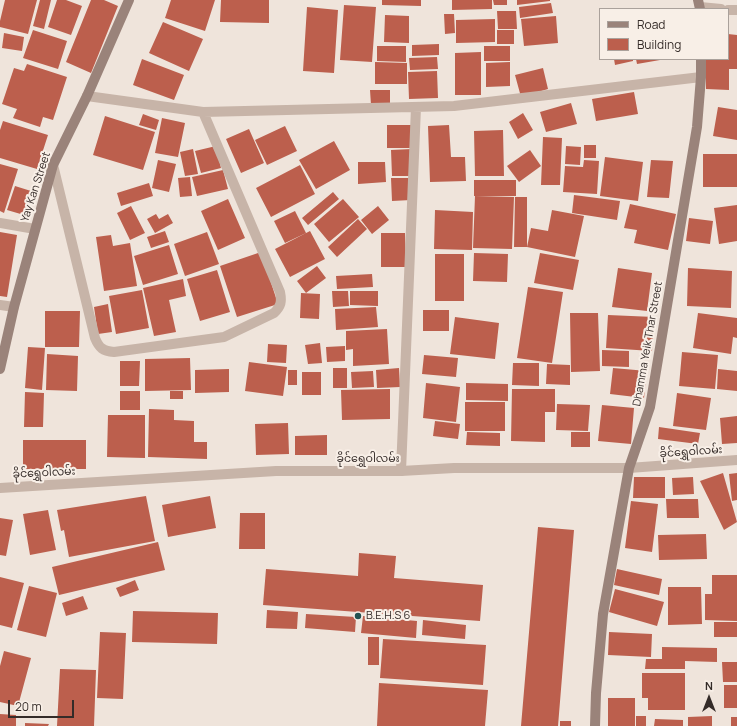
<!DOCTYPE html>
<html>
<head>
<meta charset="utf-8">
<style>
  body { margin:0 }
  #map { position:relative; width:737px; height:726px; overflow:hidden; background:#efe4db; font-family:Manrope,sans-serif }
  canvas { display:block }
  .legend { position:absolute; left:599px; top:8px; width:130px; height:52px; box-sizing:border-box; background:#f8efe7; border:1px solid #aaa19b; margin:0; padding:5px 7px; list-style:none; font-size:12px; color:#342b28 }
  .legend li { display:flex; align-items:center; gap:8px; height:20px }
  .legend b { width:20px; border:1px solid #aaa19b }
  .north { position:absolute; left:689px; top:678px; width:40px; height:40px; -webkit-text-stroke:3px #f8efe7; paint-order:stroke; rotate:0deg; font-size:11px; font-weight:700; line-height:16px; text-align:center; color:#342b28 }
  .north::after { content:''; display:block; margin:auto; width:14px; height:18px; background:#342b28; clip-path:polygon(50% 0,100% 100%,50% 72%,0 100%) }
  .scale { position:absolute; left:8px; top:700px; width:66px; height:18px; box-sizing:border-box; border:2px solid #342b28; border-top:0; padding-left:5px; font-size:12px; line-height:14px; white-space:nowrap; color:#342b28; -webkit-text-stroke:3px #f8efe7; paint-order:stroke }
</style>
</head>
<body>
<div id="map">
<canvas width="737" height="726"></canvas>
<ul class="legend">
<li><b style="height:5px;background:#9a837a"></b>Road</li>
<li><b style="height:11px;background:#bc5f4d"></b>Building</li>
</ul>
<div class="north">N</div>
<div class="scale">20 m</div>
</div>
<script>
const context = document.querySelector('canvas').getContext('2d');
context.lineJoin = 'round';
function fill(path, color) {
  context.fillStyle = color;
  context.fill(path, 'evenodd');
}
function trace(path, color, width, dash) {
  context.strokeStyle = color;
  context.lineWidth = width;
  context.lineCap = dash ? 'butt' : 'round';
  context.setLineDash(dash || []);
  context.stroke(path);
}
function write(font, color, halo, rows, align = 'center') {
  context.font = font + ' Manrope,"Noto Sans Myanmar",sans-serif';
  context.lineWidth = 4;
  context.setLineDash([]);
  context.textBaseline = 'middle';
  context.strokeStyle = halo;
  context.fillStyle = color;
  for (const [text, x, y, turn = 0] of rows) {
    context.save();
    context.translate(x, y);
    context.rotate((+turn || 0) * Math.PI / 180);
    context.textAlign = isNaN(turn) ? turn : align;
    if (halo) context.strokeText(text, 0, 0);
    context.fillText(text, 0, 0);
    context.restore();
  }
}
fill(new Path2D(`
  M5,0H37L28,34L0,27V21Z
  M40,0H51L44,29L33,26Z
  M57,0H66L82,6L71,35L48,27Z
  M91,0H104L118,6L91,73L66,62Z
  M171,0H215L205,31L165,18Z
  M221,0H269V23L220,22Z
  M382,0H421V6L382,5Z
  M452,0H492V9L452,10Z
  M493,0H507V5H494Z
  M517,0H550V1L517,5Z
  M551,3L553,13L520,18L519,7Z
  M344,5L376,7L372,62L340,60Z
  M307,7L338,10L334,73L303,71Z
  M497,11H516L517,29H498Z
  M444,14H454L455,33L445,34Z
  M385,15L409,16V43L384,42Z
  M556,16L558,43L524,46L521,19Z
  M495,19V42L456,43V20Z
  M163,22L203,39L189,71L149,53Z
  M33,30L67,41L58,69L23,58Z
  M497,30H514V44H497Z
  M4,33L24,37L22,51L2,48Z
  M728,34L737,35V69H729V90L706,89V59H728Z
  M439,44V55L412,56V45Z
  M377,46H406V62L377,61Z
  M484,46H510V61H484Z
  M481,52V95H455V53Z
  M437,57L438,69L410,70L409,58Z
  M142,59L184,75L174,100L133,85Z
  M614,59H633V61L615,65Z
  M636,59H660V60L637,64Z
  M375,62L407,63V84H375Z
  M510,62V86L486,87V63Z
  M27,64L67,77L53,120L43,117L40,127L13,118L17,109L2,104L14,68L24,71Z
  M543,68L548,89L521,97L515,75Z
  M437,71L438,98L409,99L408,72Z
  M370,90H390V105H371Z
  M634,92L638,114L596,121L592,99Z
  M571,103L577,124L546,132L540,112Z
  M718,107L737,110V140L713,136Z
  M523,113L533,130L518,139L509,122Z
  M143,114L159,120L156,130L139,125Z
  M105,116L155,132L143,170L93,155Z
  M162,118L185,123L178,157L155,153Z
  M3,121L48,135L37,169L0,158V130Z
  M387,125H411V148H387Z
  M449,125L451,157H465L466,181L430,182L428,126Z
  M285,126L297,151L267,165L255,140Z
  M249,129L264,163L241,173L226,139Z
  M503,130L504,176H475L474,131Z
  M543,137L562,138L560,185H541Z
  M334,141L350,170L316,189L299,160Z
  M584,145H596V158H584Z
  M216,146L221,168L201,173L195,151Z
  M566,146L581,147L580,165L565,164Z
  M193,149L198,174L185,176L180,152Z
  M412,149V176H392L391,150Z
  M530,150L541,166L519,182L507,166Z
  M703,154H737V187H703Z
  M605,157L643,162L638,201L600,196Z
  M158,160L176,164L169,192L152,188Z
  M584,160L599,161L597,194L563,192L565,166L583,167Z
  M651,160L673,161L669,198L647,197Z
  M358,162H385L386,182L358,184Z
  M0,164L18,169L4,213L0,211Z
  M300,165L315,194L271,217L256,188Z
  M223,170L228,189L197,196L192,177Z
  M190,177L192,196L180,197L178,178Z
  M391,178H411V200L392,201Z
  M474,180H516V196H474Z
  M149,183L153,196L121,206L117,193Z
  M15,186L31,191L24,215L7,210Z
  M333,192L339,199L308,225L302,218Z
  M574,195L620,201L617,220L572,213Z
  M475,196L514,197L512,249L473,248Z
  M515,197H527V247H514Z
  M228,199L245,238L218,250L201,211Z
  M343,199L359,217L329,242L314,224Z
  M630,204L676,214L668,250L634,243L637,230L624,228Z
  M737,205V241L719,244L714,208Z
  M131,206L145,233L130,240L117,213Z
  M378,206L389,220L372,234L361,220Z
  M435,210L473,212L472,250L434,249Z
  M552,210L584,216L575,257L527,247L531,228L548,231Z
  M295,211L306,233L285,243L274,221Z
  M156,214L159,219L168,214L173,223L155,233L147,219Z
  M689,218L713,221L710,244L686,241Z
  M358,219L367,229L337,257L328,247Z
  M165,231L169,242L151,248L147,237Z
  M310,231L325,259L290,277L275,249Z
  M0,232L17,235L7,297L0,296Z
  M207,232L219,264L185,276L174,244Z
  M381,233H405L406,267H381Z
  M111,235L113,246L130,243L137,286L104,291L96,237Z
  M169,245L178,274L143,285L134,256Z
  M261,252L278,304L237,317L220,266Z
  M474,253L508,254L507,282L473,281Z
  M540,253L579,260L573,290L534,283Z
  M435,254H464V301H435Z
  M317,266L326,278L306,293L297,281Z
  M618,268L652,273L647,311L612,307Z
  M688,268L732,271L731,308L687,306Z
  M217,270L230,312L200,321L187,279Z
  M372,274L373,287L337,289L336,276Z
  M183,279L186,296L169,300L176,332L154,336L143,288Z
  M528,287L563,292L552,363L517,358Z
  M142,290L149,328L116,334L109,296Z
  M332,291H348L349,306L333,307Z
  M350,291H378V306L350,305Z
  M301,293L320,294L319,319L300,318Z
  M108,304L112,332L98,334L94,307Z
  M376,307L378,327L336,330L335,309Z
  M423,310H449V331H423Z
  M45,311H80L79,347H45Z
  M570,313H598L600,371L571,372Z
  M698,313L737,318V338L733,337L731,354L693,348Z
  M608,315L654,317L652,351L606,348Z
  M455,317L499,323L495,359L450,354Z
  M387,329L389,364L353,366V349L346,350V331Z
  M320,343L322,363L308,364L305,345Z
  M268,344L287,345L286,363L267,362Z
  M345,346V361L327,362L326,347Z
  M28,347L45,348L42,390L25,388Z
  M602,350L629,351V367L602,366Z
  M682,352L718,355L715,389L679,386Z
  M47,354L78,356L77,391L46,390Z
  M424,355L458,358L456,377L422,374Z
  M190,358L191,390L145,391V359Z
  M120,361H140L139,386H120Z
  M249,362L287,367L283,396L245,391Z
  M513,363H539V386L512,385Z
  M547,364L570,365V385L546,384Z
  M333,368H347V388H333Z
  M399,368L400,387L377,388L376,370Z
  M613,368L647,371L644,398L610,394Z
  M229,369V392L195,393V370Z
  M718,369L737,371V391L717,389Z
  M288,370H297V385H288Z
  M373,371L374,387L352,388L351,372Z
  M302,372H321V395H302Z
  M426,383L460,387L456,422L423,418Z
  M466,383L508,384V401L466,400Z
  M390,389V419L342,420L341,390Z
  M512,389H555V412H545V442L511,441Z
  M120,391H140V410H120Z
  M170,391H183V399H170Z
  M25,392L44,393L43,427H24Z
  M677,393L711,398L706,430L673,426Z
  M465,402H505V431H465Z
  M557,404L590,405L588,431L556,430Z
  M602,405L634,408L631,444L598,441Z
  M149,409L174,410V420L194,421V442H207V459L148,457Z
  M108,415H145V458L107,457Z
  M737,416V443L722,444L720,418Z
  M435,421L460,424L458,439L433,436Z
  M288,423L289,454L256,455L255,424Z
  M659,427L700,433L698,444L658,439Z
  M467,432L500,433V446L466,445Z
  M571,432H590V447H571Z
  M327,435V455H295V436Z
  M23,440H86V469H23Z
  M723,473L737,522L724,530L700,481Z
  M737,473V500L732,501L729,474Z
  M634,477H665V498H633Z
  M693,477L694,494L673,495L672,478Z
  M146,496L155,541L69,557L64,530L61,531L57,510Z
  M210,496L216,528L168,537L162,505Z
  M666,499H698L699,518H667Z
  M631,501L658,504L652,552L625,548Z
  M48,510L56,550L30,555L23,514Z
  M240,513H265V549H239Z
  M0,518L13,520L6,556L0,555Z
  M538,527L574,530L558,726H521Z
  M706,534L707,559L659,560L658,535Z
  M158,542L165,570L59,595L52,567Z
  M359,553L396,556L394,578L483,585L480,621L263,605L266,569L358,576Z
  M617,569L662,579L659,595L614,585Z
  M712,575H737V621L705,620V594H712Z
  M0,577L24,583L12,628L0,625Z
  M135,580L139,590L120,597L116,588Z
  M29,586L57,593L46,637L17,630Z
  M668,587H701L702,624L668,625Z
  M615,589L664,602L657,626L609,612Z
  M83,596L88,609L66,616L62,603Z
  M267,610L298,612L297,629L266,628Z
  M133,611L218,613L217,644L132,642Z
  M306,614L356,617L355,632L305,628Z
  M363,616L417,621L416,638L361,633Z
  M423,620L466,625L465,639L422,635Z
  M714,622H737V637H714Z
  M100,632L126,633L123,699L97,698Z
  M609,632L652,634L651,657L608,655Z
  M368,637H379V665H368Z
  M383,639L486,645L483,685L380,678Z
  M662,647L717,648V662L685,661V669H645L646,659H662Z
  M4,651L31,658L18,706L0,702V666Z
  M722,662H737V682H723Z
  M60,669L96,670L94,726H57Z
  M642,673H685V710H648V698H642Z
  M379,683L488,690L485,726H377Z
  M724,685H737V708H724Z
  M608,698H635V726H608Z
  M0,714L16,715V726H0Z
  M636,716H646V726H636Z
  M712,716V726H688V717Z
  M731,717H737V726H731Z
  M655,719L683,720V726H654Z
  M560,721H571V726H560Z
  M25,723L49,724L48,726H25Z`), '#bc5f4d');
trace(new Path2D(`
  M700,7L721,9
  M728,10H737
  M87,96L203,112L454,106L701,77
  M53,165L95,338C99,348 103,351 114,352L224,337L274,313C281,306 282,302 280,292L203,112
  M0,223L35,229
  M0,305L14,307
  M401,471L416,107`), '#c7b4a8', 10);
trace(new Path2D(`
  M0,488L276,471H401L454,468H629L737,460`), '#c7b4a8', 10);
trace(new Path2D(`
  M698,0L700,9
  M0,369L14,307L53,165L87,96L129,0
  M595,726L596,693L603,614L629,468L650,407L697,127L701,77V59`), '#9a837a', 10);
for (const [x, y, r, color] of [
  [358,616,4,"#215251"]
]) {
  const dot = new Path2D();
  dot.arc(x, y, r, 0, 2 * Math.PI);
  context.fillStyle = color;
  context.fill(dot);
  trace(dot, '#f8efe7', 1.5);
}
write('11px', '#342b28', '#f8efe7', [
  ["Yay Kan Street",36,187,-72],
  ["Dhamma Yeik Thar Street",648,344,-80],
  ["ခိုင်ရွှေဝါလမ်း",691,452,-4],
  ["ခိုင်ရွှေဝါလမ်း",368,459],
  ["ခိုင်ရွှေဝါလမ်း",44,473,-3]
]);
write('11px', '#342b28', '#f8efe7', [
  ["B.E.H.S 6",366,616]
], 'left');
</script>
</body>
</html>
